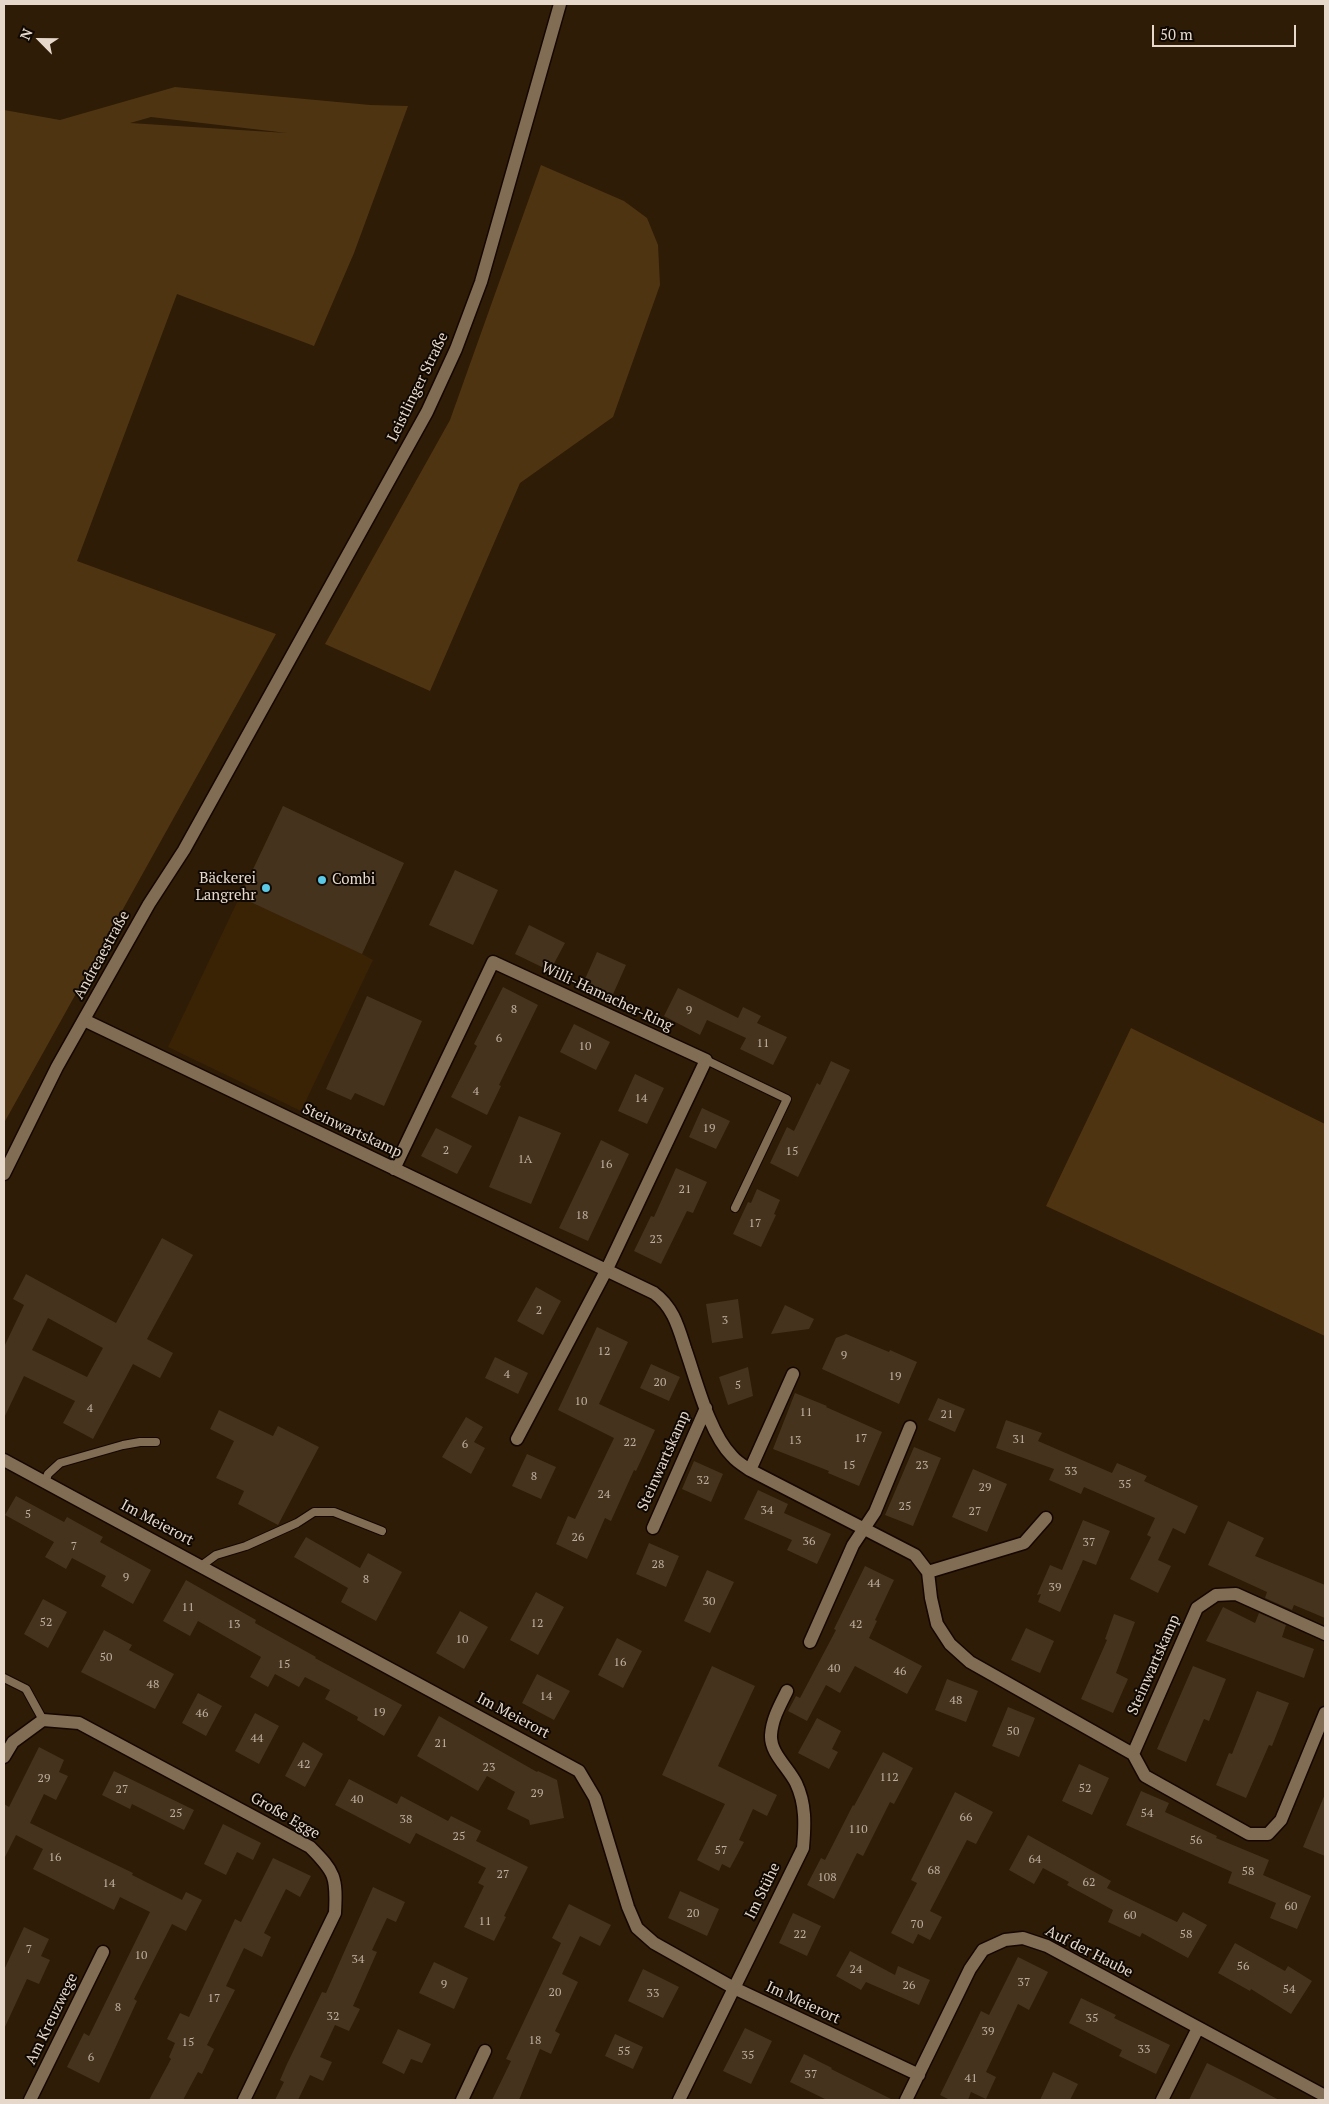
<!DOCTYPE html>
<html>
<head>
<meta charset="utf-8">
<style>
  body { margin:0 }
  #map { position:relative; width:1329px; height:2104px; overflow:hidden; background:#2e1c06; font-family:"PT Serif",serif }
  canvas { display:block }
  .frame { position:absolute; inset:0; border:5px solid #e6d9cc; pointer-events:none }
  .north { position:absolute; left:15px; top:15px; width:50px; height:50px; -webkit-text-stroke:4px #100802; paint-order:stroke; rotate:293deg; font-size:14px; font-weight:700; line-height:20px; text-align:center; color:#e6d9cc }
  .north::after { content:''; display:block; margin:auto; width:18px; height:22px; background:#e6d9cc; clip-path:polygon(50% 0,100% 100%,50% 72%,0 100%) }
  .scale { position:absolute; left:1152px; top:25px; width:144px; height:22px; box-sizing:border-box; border:2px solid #e6d9cc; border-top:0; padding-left:6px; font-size:15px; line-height:18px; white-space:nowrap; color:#e6d9cc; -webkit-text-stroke:4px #100802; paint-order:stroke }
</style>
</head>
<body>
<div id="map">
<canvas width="1329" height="2104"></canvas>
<div class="frame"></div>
<div class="north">N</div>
<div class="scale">50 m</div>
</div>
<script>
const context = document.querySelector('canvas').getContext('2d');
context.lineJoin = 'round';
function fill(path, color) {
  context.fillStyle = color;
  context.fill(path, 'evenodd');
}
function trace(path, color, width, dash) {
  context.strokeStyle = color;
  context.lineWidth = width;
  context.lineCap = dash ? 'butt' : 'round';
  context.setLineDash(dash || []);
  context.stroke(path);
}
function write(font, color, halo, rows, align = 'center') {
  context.font = font + ' "PT Serif",serif';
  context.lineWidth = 4;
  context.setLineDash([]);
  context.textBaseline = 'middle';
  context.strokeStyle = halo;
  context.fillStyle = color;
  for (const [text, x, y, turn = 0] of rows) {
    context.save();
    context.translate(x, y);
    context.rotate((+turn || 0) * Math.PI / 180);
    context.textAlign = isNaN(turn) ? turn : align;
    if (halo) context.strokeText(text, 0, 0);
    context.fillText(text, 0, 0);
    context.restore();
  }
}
fill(new Path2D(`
  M283,806L404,863L362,954L373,960L301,1111L168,1047Z`), '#3a2305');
fill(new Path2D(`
  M175,87L370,105L408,106L354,253L314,346L177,294L77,561L276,634L4,1123V110L60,120ZM151,117L287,133L130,123Z
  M541,165L624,201L647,218L658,245L660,285L613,417L520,483L430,691L325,644L450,420Z
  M1131,1028L1325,1124V1336L1046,1206Z`), '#4f3411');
fill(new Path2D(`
  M283,806L404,863L362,954L240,897Z
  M455,870L498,890L473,945L429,925Z
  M529,925L565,943L550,971L515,954Z
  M597,952L626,965L610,1001L581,988Z
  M503,987L538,1005L499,1085L501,1086L487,1115L451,1097L477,1046L474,1044Z
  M678,988L738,1018L743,1007L761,1016L757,1023L787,1037L773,1065L740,1049L746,1038L707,1020L700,1035L664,1016Z
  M367,996L422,1021L384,1106L355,1093L351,1100L326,1089Z
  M574,1024L610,1042L596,1070L560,1052Z
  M831,1061L850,1070L798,1177L770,1163L787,1127L794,1131L817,1083L820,1085Z
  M635,1074L664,1088L647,1124L618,1111Z
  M702,1108L730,1121L716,1149L689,1137Z
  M519,1116L561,1133L531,1204L489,1187Z
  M436,1128L472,1146L457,1174L421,1156Z
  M601,1140L629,1154L588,1241L559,1228Z
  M676,1168L707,1182L693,1213L687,1211L661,1264L634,1251L651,1216L654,1217Z
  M757,1189L780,1200L774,1214L776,1215L761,1247L733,1234L748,1202L751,1203Z
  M162,1238L193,1255L147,1339L173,1353L160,1378L133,1364L93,1439L63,1423L75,1401L24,1376L4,1418V1347L24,1305L13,1299L26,1274L116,1323ZM48,1318L103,1348L87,1377L32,1350Z
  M536,1287L561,1301L543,1335L517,1321Z
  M738,1299L743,1338L712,1343L706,1304Z
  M785,1305L814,1319L809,1329L771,1334Z
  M597,1327L628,1342L599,1404L655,1430L636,1471L634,1470L611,1521L605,1518L587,1559L556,1544L568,1516L575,1519L614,1438L558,1410Z
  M846,1334L889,1352L890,1350L917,1362L899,1404L822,1369L836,1338Z
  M495,1357L528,1373L518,1394L485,1378Z
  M651,1364L680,1377L669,1401L640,1388Z
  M748,1367L753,1396L728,1405L719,1377Z
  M795,1393L827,1406L826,1407L882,1432L859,1486L828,1473L829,1471L773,1449Z
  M938,1398L965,1409L955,1432L928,1420Z
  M219,1410L273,1436L278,1426L319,1447L278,1525L238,1504L244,1491L216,1478L234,1441L210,1429Z
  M466,1417L483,1427L474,1442L485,1448L471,1474L442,1457Z
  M1006,1420L1042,1433L1038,1441L1112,1473L1117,1463L1147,1476L1144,1481L1198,1506L1185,1534L1173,1528L1158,1560L1171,1566L1158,1593L1130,1579L1151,1537L1147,1535L1155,1518L1084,1487L1081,1494L1049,1480L1054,1469L996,1448Z
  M914,1447L941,1458L913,1526L885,1515Z
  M527,1454L556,1467L541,1499L512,1486Z
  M694,1461L723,1474L711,1502L682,1489Z
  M973,1469L1007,1484L987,1532L952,1517Z
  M758,1490L788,1504L784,1513L831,1534L817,1564L787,1550L792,1540L744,1519Z
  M16,1496L64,1522L67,1517L103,1537L100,1542L151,1570L133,1604L101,1586L106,1576L72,1558L66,1569L45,1557L54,1542L5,1515Z
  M1083,1520L1110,1531L1096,1565L1083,1560L1060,1612L1038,1602L1041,1594L1037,1595L1050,1565L1062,1570Z
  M1228,1521L1264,1538L1255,1556L1325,1585V1618L1294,1605L1292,1610L1265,1598L1267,1592L1208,1565Z
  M306,1537L360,1568L368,1553L402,1572L376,1621L341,1602L348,1588L294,1557Z
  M649,1543L679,1556L666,1587L636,1574Z
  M865,1566L894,1580L875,1620L877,1621L869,1638L922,1666L907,1694L855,1666L840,1693L826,1685L807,1721L788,1711L796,1696L800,1698L836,1630L834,1629Z
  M707,1570L734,1582L710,1633L684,1621Z
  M186,1580L256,1620L255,1623L316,1657L315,1658L402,1705L384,1736L357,1720L358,1717L325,1699L330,1690L305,1677L299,1687L275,1674L268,1687L250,1677L261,1657L198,1621L190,1636L163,1621Z
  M536,1592L564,1607L538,1655L510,1640Z
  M43,1599L67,1612L48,1648L24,1634Z
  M1223,1607L1255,1623L1259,1613L1286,1625L1282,1637L1314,1649L1304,1678L1206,1641Z
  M460,1611L488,1627L464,1669L436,1653Z
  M1114,1614L1135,1622L1116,1673L1128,1679L1113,1713L1081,1699L1107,1640L1105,1639Z
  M1026,1628L1054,1641L1040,1673L1011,1660Z
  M104,1630L132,1645L129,1650L174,1674L155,1709L81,1672Z
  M617,1638L642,1651L623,1688L598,1675Z
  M712,1666L755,1686L718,1766L777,1795L767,1816L753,1809L739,1840L744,1842L730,1868L722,1864L719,1871L697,1860L725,1804L662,1775Z
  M1193,1666L1226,1679L1209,1721L1204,1719L1186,1762L1157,1749Z
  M537,1674L570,1691L554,1720L522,1703Z
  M947,1679L978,1691L966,1722L935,1710Z
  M1257,1691L1289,1703L1272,1746L1269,1745L1246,1798L1216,1785L1229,1753L1232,1754Z
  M198,1693L222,1706L206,1736L182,1723Z
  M1008,1707L1035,1718L1019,1757L992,1746Z
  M255,1713L279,1726L259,1764L235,1751Z
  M439,1716L537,1772L538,1771L557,1780L564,1818L530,1825L529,1820L507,1809L515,1792L487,1776L478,1791L417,1756Z
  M817,1718L841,1731L832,1749L838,1752L829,1769L798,1753Z
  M303,1742L323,1754L305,1787L285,1776Z
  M39,1747L64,1760L59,1772L68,1776L56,1800L44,1794L30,1823L133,1873L132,1875L182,1900L186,1892L202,1900L186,1931L172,1924L134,1999L137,2001L99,2083L67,2067L84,2033L89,2036L150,1912L120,1897L114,1910L33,1869L43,1849L16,1835L4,1859V1804L9,1807Z
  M883,1752L913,1768L894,1804L890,1802L863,1856L857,1853L834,1899L807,1885L821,1858L825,1860L853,1805L854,1806Z
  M1079,1764L1109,1778L1092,1815L1062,1801Z
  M114,1771L194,1810L184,1830L132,1804L130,1809L102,1795Z
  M349,1779L397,1804L401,1796L448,1821L451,1816L481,1831L476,1841L528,1867L504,1916L506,1917L494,1941L464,1927L484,1886L478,1883L486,1868L416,1833L410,1844L335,1805Z
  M1141,1791L1169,1803L1165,1812L1217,1836L1216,1838L1269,1860L1263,1875L1311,1896L1297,1929L1270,1918L1276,1903L1228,1883L1232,1872L1126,1825Z
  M955,1792L993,1812L976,1844L967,1840L930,1911L942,1917L930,1940L918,1934L913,1944L891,1933L917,1883L911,1880Z
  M1325,1794V1856L1303,1847Z
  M223,1824L261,1843L253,1860L237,1852L226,1875L204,1864Z
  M1028,1835L1111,1881L1107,1888L1177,1922L1183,1912L1207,1925L1188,1958L1142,1933L1140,1937L1108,1922L1113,1910L1067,1885L1069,1882L1043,1868L1034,1884L1009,1870Z
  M273,1858L311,1876L300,1897L286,1889L264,1933L271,1937L262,1957L244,1948L226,1986L235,1990L207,2045L214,2049L202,2074L198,2072L183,2100H149L171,2059L169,2057L175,2043L167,2039L180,2013L189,2017L235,1919L241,1922Z
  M373,1887L405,1902L396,1922L387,1918L372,1950L377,1952L353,2006L360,2009L349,2031L335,2025L320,2057L332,2062L323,2081L310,2075L298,2100H275L284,2082L280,2080L287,2064L322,1992L326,1993Z
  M680,1891L719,1909L707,1936L668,1918Z
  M569,1904L611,1925L600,1946L580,1936L562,1974L578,1982L555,2031L560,2034L551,2054L540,2049L519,2100H492L511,2061L506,2059L561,1943L552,1938Z
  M793,1913L821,1926L807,1956L779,1943Z
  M24,1927L49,1939L41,1956L50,1960L39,1984L27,1979L4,2029V1970Z
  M1235,1943L1285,1971L1288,1966L1312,1981L1291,2014L1251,1989L1250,1991L1218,1973Z
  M850,1951L895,1975L898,1966L930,1980L919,2005L866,1982L861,1990L836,1976Z
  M1018,1957L1048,1972L1029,2010L1018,2004L986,2072L996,2077L986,2099L971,2092L968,2100H950L940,2095L981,2011L989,2015Z
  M434,1962L468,1978L454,2009L419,1993Z
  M643,1969L679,1987L663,2018L628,2001Z
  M1081,1998L1116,2015L1114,2018L1170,2045L1156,2074L1119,2056L1122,2050L1069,2023Z
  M745,2028L772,2041L751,2084L723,2071Z
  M398,2029L431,2044L422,2063L411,2059L404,2074L382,2063Z
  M615,2034L643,2047L633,2069L605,2056Z
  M804,2054L832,2068L831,2069L893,2100H827L790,2082Z
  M1207,2063L1245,2082L1279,2100H1189Z
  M1053,2072L1078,2084L1070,2100H1040Z`), '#46331d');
const lane = new Path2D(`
  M706,1060L787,1099L735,1208
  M45,1482L48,1474L60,1463L123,1445L140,1442H156
  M201,1566L216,1555L246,1546L297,1523L314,1512H334L382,1531
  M4,1678L26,1689L43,1720`);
const street = new Path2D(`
  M84,1020L654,1293C673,1307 678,1326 685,1348C696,1379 709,1433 732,1456C737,1462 744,1466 750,1470L915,1555L928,1572L931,1598L937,1624L950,1644L970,1662L1133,1754L1145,1776L1249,1834H1268L1281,1820L1325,1713
  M394,1169L493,962L706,1060L607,1269L517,1439
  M4,1460L579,1771L595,1798L628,1907L637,1928L654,1943L734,1988L919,2075
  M750,1470L793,1374
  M653,1528L706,1408
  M928,1572L1024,1543L1046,1518
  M810,1642L853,1545L875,1512L910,1427
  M1133,1754L1197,1608L1216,1595L1236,1594L1325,1634
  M4,1757L13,1742L43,1720L79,1723L310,1847C335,1872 337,1877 335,1913L244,2100
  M30,2100L103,1952
  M462,2100L485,2051
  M679,2100L803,1848C805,1825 806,1804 796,1783C788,1767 770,1753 771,1735C772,1719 780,1705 787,1691
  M906,2100L970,1969L983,1950L1005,1940L1023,1938L1047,1946L1325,2096
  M1162,2100L1198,2028`);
const secondary = new Path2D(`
  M4,1174L57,1067L149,904L184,850L427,412L456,349L481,282L560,4`);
trace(lane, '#150600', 10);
trace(street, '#150600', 15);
trace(secondary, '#150600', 15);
trace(lane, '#816c54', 8);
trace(street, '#816c54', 12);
trace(secondary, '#816c54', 12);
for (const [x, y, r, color] of [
  [322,880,5,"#5bc8e6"],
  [266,888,5,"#5bc8e6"]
]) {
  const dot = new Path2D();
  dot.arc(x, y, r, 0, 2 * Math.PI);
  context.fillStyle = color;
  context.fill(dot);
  trace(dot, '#100802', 2);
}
write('12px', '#beb0a0', null, [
  ["8",514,1010],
  ["9",689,1011],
  ["6",499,1039],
  ["11",763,1044],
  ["10",585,1047],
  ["4",476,1092],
  ["14",641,1099],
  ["19",709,1129],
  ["2",446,1151],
  ["15",792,1152],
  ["1A",525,1160],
  ["16",606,1165],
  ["21",685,1190],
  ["18",582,1216],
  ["17",755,1224],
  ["23",656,1240],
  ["2",539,1311],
  ["3",725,1321],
  ["12",604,1352],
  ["9",844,1356],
  ["4",507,1375],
  ["19",895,1377],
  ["20",660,1383],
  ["5",738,1386],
  ["10",581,1402],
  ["4",90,1409],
  ["11",806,1413],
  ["21",947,1415],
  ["17",861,1439],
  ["31",1019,1440],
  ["13",795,1441],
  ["22",630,1443],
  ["6",465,1445],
  ["15",849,1466],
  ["23",922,1466],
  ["33",1071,1472],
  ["8",534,1477],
  ["32",703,1481],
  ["35",1125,1485],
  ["29",985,1488],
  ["24",604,1495],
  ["25",905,1507],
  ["34",767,1511],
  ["27",975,1512],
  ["5",28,1515],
  ["26",578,1538],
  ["36",809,1542],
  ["37",1089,1543],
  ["7",74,1547],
  ["28",658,1565],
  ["9",126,1578],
  ["8",366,1580],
  ["44",874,1584],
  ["39",1055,1588],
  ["30",709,1602],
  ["11",188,1608],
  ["52",46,1623],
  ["12",537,1624],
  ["13",234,1625],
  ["42",856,1625],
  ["10",462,1640],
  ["50",106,1658],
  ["16",620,1663],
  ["15",284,1665],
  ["40",834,1669],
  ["46",900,1672],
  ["48",153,1685],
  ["14",546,1697],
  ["48",956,1701],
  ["19",379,1713],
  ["46",202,1714],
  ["50",1013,1732],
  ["44",257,1739],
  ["21",441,1744],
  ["42",304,1765],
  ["23",489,1768],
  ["112",889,1778],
  ["29",44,1779],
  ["52",1085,1789],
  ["27",122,1790],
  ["29",537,1794],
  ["40",357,1800],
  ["25",176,1814],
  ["54",1147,1814],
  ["66",966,1818],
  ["38",406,1820],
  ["110",858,1830],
  ["25",459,1837],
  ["56",1196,1841],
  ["57",721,1851],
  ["16",55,1858],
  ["64",1035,1860],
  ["68",934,1871],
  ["58",1248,1872],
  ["27",503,1875],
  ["108",827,1878],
  ["62",1089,1883],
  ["14",109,1884],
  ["60",1291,1907],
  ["20",693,1914],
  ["60",1130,1916],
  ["11",485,1922],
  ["70",917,1925],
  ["22",800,1935],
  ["58",1186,1935],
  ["7",29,1950],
  ["10",141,1956],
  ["34",358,1960],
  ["56",1243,1967],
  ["24",856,1970],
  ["37",1024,1983],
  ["9",444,1985],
  ["26",909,1986],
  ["54",1289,1990],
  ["20",555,1993],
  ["33",653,1994],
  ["17",214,1999],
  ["8",118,2008],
  ["32",333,2017],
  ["35",1092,2019],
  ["39",988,2032],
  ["18",535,2041],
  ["15",188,2043],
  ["33",1144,2050],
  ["55",624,2052],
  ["35",748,2056],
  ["6",91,2058],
  ["37",811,2075],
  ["41",971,2079]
]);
write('15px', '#e6d9cc', '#100802', [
  ["Leistlinger Straße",418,387,-64],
  ["Andreaestraße",102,955,-61],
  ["Willi-Hamacher-Ring",607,997,25],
  ["Steinwartskamp",352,1131,25],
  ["Steinwartskamp",664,1461,-66],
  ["Im Meierort",157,1523,28],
  ["Steinwartskamp",1154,1665,-66],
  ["Im Meierort",513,1716,28],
  ["Große Egge",285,1816,30],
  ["Im Stühe",763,1891,-64],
  ["Auf der Haube",1089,1952,27],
  ["Im Meierort",803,2003,25],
  ["Am Kreuzwege",52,2019,-64]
]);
write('15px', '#e6d9cc', '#100802', [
  ["Bäckerei",256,879],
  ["Langrehr",256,896],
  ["Combi",332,880,"left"]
], 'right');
</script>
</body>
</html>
